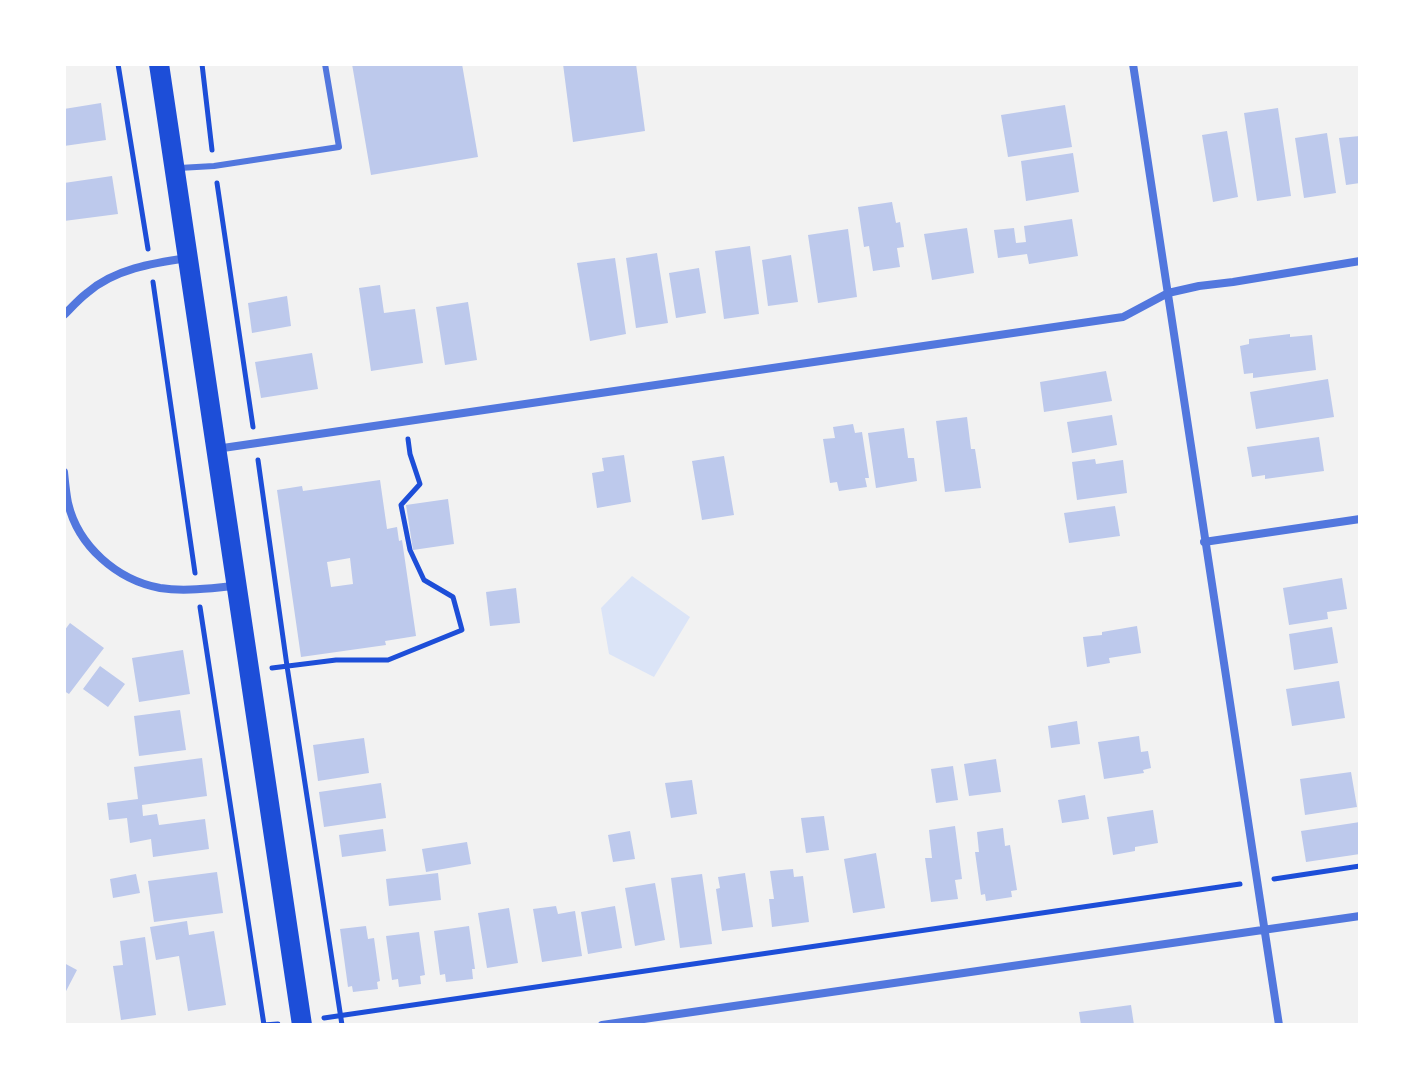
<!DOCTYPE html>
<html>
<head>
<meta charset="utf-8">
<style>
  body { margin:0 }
  #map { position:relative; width:1424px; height:1089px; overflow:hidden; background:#f2f2f2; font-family:"Source Sans 3",sans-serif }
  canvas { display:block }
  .frame { position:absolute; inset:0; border:66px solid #fff; pointer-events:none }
</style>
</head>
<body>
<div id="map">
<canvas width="1424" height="1089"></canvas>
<div class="frame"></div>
</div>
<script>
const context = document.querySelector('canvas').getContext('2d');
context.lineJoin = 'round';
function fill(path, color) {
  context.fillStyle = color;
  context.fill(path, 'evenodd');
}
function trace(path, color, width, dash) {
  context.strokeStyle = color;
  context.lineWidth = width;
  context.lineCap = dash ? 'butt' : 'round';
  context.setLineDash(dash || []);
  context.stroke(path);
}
fill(new Path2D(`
  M632,576L690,617L654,677L609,654L601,608Z`), '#dbe4f7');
fill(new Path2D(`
  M352,64H462L478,157L371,175Z
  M563,64H636L645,131L573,142Z
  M101,103L106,140L64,146V109Z
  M1065,105L1072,147L1008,157L1001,115Z
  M1278,108L1291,196L1257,201L1244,113Z
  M1227,131L1238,197L1213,202L1202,135Z
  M1327,133L1336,193L1304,198L1295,138Z
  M1360,136V183L1346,185L1339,138Z
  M1073,153L1079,192L1026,201L1021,161Z
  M112,176L118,214L64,221V183Z
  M892,202L896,223L900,222L904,247L897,248L900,267L873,271L869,246L864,247L858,207Z
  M1072,219L1078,256L1029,264L1027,254L998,258L994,230L1014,228L1016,243L1026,242L1024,226Z
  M967,228L974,273L932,280L924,234Z
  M848,229L857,297L818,303L808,235Z
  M750,246L759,314L724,319L715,251Z
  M657,253L668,323L636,328L626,258Z
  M791,255L798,302L768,306L762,260Z
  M615,258L626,334L590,341L577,263Z
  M699,268L706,313L676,318L669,273Z
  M380,285L384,313L415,309L423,363L371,371L359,288Z
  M287,296L291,326L252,333L248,303Z
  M468,302L477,360L445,365L436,307Z
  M1290,334V337L1312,335L1316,370L1253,378V373L1244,374L1240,346L1249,344V339Z
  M312,353L318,389L261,398L255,362Z
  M1106,371L1112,401L1044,412L1040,382Z
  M1328,379L1334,417L1256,429L1250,392Z
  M1112,415L1117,445L1072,453L1067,422Z
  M967,417L971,449H975L981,488L945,492L936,421Z
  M853,424L855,433L862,432L869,478H865L867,487L839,491L837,482L830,483L823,439L835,438L833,427Z
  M904,428L908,458H914L917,481L876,488L868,433Z
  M1319,437L1324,471L1265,479V475L1252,477L1247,447Z
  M624,455L631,502L597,508L592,473L604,471L602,458Z
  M724,456L734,515L702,520L692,461Z
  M1095,459L1096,464L1123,460L1127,493L1077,500L1072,462Z
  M380,480L387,529L397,527L399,541L402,540L416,636L385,641L386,645L301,657L277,490L302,486L303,491ZM350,558L353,584L331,587L327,562Z
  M448,499L454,544L413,550L406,505Z
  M1115,506L1120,536L1069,543L1064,513Z
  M1342,578L1347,609L1327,612L1328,619L1289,625L1283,588Z
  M516,588L520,623L490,626L486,592Z
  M70,623L104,648L69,694L64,691V631Z
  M1137,626L1141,653L1109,658L1110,663L1087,667L1083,637L1102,635V632Z
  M1332,627L1338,663L1294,670L1289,634Z
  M183,650L190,694L139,702L132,658Z
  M100,666L125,684L108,707L83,689Z
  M1339,681L1345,718L1292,726L1286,689Z
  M180,710L186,750L139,756L134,716Z
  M1077,721L1080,744L1051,748L1048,726Z
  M1139,736L1141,752L1148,751L1151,768L1143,770L1144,773L1104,779L1098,742Z
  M364,738L369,773L318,781L313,745Z
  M202,758L207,796L142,805L143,816L157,814L159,825L205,819L209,849L153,857L151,839L130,843L127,818L109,820L107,803L138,799L134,767Z
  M996,759L1001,792L969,796L964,764Z
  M953,766L958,800L936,803L931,769Z
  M1351,772L1357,807L1305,815L1300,779Z
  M692,780L697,814L671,818L665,783Z
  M381,783L386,818L324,827L319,792Z
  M1085,795L1089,819L1062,823L1058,800Z
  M1153,810L1158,843L1135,847V851L1113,855L1107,817Z
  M824,816L829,850L806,853L801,818Z
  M1360,822V854L1306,862L1301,831Z
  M955,826L962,879L955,880L958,899L931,902L925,858H932L929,830Z
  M1003,828L1005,846L1010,845L1017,890L1011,891L1012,897L986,901L985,894L981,895L975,852H979L977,832Z
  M383,829L386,851L342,857L339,835Z
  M630,831L635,859L613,862L608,835Z
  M467,842L471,864L426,872L422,849Z
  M876,853L885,908L853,913L844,859Z
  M793,869L794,877L803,876L809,922L772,927L769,899H774L770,871Z
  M217,872L223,913L154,922L148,881Z
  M438,873L441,900L389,906L386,879Z
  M745,873L753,927L722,931L716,889L720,888L718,877Z
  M136,874L140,893L113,898L110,879Z
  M702,874L712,944L680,948L671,878Z
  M655,883L665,940L635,946L625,888Z
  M556,906L558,914L575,911L582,956L542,962L533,909Z
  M615,906L622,948L588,954L581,912Z
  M509,908L518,963L487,968L478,913Z
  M187,921L189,935L214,931L226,1005L188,1011L179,956L156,960L150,927Z
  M366,926L368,939L374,938L380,981L377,982L378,989L353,992L352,986L348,987L340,929Z
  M469,926L475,969H472L473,979L446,982L445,974L440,975L434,931Z
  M419,932L425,975L420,976L421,984L399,987L398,979L392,980L386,936Z
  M145,937L156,1015L121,1020L113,966L123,965L120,941Z
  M64,963L77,970L64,995Z
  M1131,1005L1134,1025H1081L1079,1012Z`), '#bdc9ec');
trace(new Path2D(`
  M118,64L148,249
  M202,64L212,150
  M217,183L253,427
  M153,282L195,573
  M258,460L287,666L342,1025
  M200,607L264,1025
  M272,668L336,660H388L462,630L453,597L424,580L410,550L401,505L420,484L410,454L408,439
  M1274,879L1360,866
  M324,1018L1240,884
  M263,1025L278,1024`), '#1d4ed8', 5);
trace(new Path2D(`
  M179,168L214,166L339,147L325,64`), '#5277de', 6);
trace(new Path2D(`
  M1133,64L1279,1025
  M64,315C71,308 79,299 87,293C114,269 153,263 188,258
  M216,449L1123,317L1168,293L1199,286L1233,282L1360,261
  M64,472C65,482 66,493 68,503C78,546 117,580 160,588C185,592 211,588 235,586
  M1204,542L1360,519
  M602,1025L1360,916`), '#5277de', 8);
trace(new Path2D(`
  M159,64L302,1025`), '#1d4ed8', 20);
</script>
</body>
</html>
